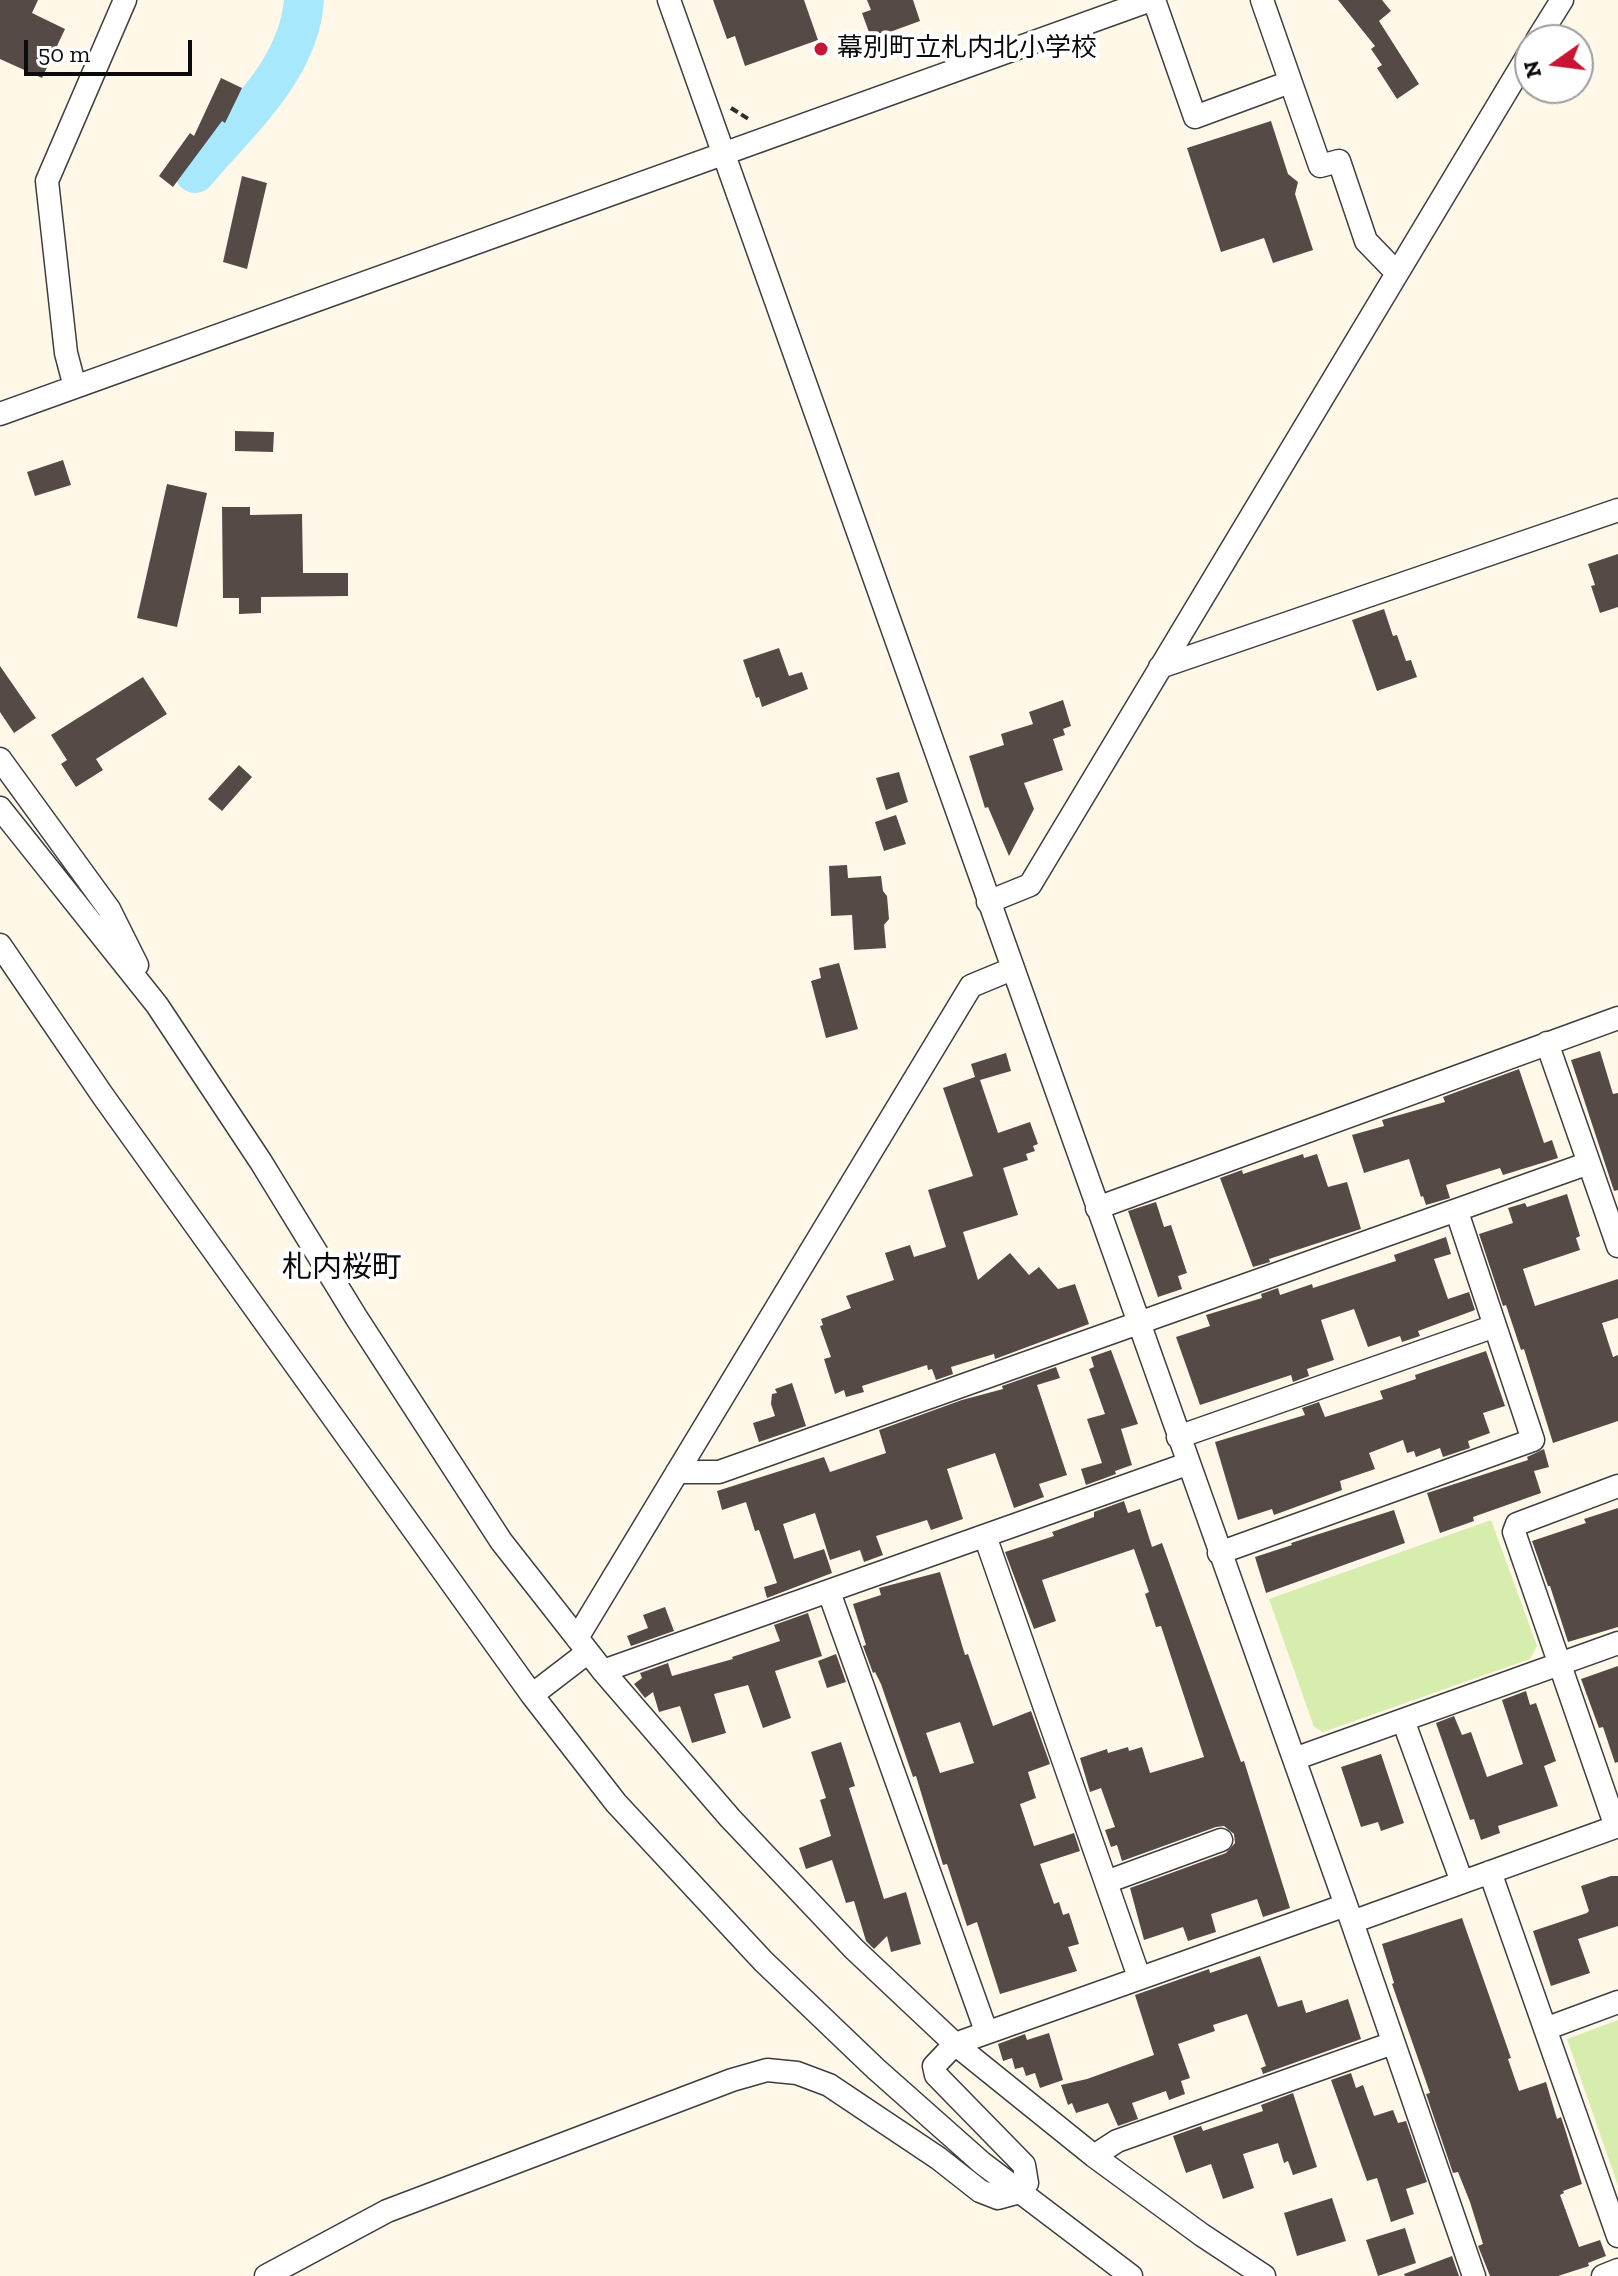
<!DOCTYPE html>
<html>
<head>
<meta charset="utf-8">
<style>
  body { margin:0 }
  #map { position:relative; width:1618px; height:2276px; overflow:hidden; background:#fff8e9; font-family:"Zilla Slab",serif }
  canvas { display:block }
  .north { position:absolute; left:1514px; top:24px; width:80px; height:80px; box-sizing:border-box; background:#fff; border:2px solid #9d9d9d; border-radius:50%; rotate:256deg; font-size:22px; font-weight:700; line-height:32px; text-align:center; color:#0b0b0b }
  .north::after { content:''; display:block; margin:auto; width:28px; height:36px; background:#c81535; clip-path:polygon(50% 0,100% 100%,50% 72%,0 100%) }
  .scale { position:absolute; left:24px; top:40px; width:168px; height:36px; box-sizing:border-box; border:4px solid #0b0b0b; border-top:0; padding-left:10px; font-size:24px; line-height:28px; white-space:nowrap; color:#0b0b0b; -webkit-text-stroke:6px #fff; paint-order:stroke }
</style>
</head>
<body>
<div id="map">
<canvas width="1618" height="2276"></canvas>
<div class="north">N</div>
<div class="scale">50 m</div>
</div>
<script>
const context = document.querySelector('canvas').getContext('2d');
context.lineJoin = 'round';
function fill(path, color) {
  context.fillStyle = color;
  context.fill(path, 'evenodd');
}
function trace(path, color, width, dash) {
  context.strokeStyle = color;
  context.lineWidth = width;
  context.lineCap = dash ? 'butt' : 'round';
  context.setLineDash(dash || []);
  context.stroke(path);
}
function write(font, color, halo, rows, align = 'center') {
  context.font = font + ' "Zilla Slab","Noto Sans JP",serif';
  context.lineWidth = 8;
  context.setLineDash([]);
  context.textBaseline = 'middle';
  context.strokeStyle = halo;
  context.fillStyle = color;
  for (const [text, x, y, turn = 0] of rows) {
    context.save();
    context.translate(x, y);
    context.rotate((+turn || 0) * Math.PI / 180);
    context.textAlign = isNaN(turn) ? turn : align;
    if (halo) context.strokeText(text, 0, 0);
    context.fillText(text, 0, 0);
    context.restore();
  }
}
fill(new Path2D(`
  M1491,1520L1537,1646L1530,1659L1323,1732L1314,1727L1269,1599Z
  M1618,2020V2186L1567,2039Z`), '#d7edae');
trace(new Path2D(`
  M195,173C238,122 299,70 304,0`), '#a7e8fd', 40);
fill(new Path2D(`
  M0,0H38L32,13L65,29L42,78L0,59Z
  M713,0H804L818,40L745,66L735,36L727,39Z
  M867,0H913L920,21L879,36L878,32L870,35L862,13L871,10Z
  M1338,0H1382L1391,11L1379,21L1419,84L1397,99L1377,68L1382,65L1371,49L1375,46Z
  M221,78L242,88L225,123L222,121L173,187L159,176L190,133L194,136Z
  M1271,121L1288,174L1298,182L1295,194L1313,250L1273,263L1264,238L1221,252L1187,148Z
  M242,176L267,183L247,269L223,262Z
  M235,431L274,432L273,452L235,451Z
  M63,460L71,485L35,496L27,472Z
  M167,484L207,493L177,627L137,618Z
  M222,507H250V515L302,514L303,573H348V596L261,597V613L239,614V598H223Z
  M1618,554V607L1600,613L1591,586L1595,585L1588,564Z
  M1384,609L1393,636L1397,635L1406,661L1411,660L1417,677L1377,691L1352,620Z
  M779,648L789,676L802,672L808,689L762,707L759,697L756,698L743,660Z
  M0,666L36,718L14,733L0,712Z
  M143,677L167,714L96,759L103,770L76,787L61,764L67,760L51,735Z
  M1063,700L1071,726L1063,729L1065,735L1053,739L1063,770L1024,783L1034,809L1009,856L988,807L985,808L969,756L1004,745L1001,734L1033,724L1029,712Z
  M239,765L252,777L222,811L208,799Z
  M899,772L908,802L886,810L876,778Z
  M896,815L906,844L884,851L875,822Z
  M847,865L848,878L881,876L883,891L887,896L889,919L884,925L886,948L854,950L852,915L831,916L829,866Z
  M839,963L858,1029L826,1038L811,981L821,978L819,968Z
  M1600,1051L1613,1094L1618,1093V1190L1614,1191L1571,1060Z
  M1006,1053L1011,1071L980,1080L998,1133L1030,1122L1038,1144L1033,1146L1035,1151L1026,1154L1028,1160L1003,1168L1018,1215L963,1232L978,1280L1010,1253L1029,1275L1039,1267L1058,1289L1075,1284L1089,1324L995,1359L994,1354L951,1367L953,1374L936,1380L932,1369L928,1370L927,1365L862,1386L864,1392L846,1397L844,1390L835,1394L824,1359L831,1357L820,1326L823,1325L821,1319L851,1308L846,1296L894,1280L885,1253L910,1245L914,1257L946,1247L928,1190L973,1176L943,1088L975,1077L971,1064Z
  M1519,1069L1544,1143L1552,1140L1558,1158L1503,1175L1500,1168L1446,1185L1450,1198L1426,1205L1423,1196L1421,1197L1409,1159L1364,1173L1352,1135L1384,1126L1382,1120L1445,1102L1443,1097Z
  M1303,1154L1304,1158L1317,1154L1328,1187L1347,1182L1361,1229L1269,1259L1270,1262L1253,1267L1220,1178L1242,1170L1243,1174Z
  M1567,1194L1580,1236L1576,1238L1580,1250L1523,1269L1535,1306L1618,1279V1318L1602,1323L1613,1357L1618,1355V1421L1553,1443L1524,1349L1521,1350L1506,1305L1503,1306L1479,1234L1513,1223L1508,1208L1525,1203L1527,1207Z
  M1156,1202L1164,1227L1171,1225L1187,1273L1178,1276L1182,1289L1158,1297L1128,1211Z
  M1446,1237L1451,1254L1434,1259L1448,1299L1469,1292L1475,1310L1418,1331L1420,1336L1402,1342L1400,1336L1368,1347L1354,1309L1321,1320L1334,1360L1307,1369L1309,1376L1293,1382L1291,1375L1200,1405L1176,1337L1210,1326L1206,1315L1262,1298L1261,1294L1278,1288L1280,1295L1312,1284L1313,1288L1396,1261L1394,1255Z
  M1111,1350L1138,1424L1121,1429L1132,1465L1115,1471L1116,1474L1086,1485L1081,1469L1102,1463L1087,1419L1105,1414L1089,1369L1094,1367L1091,1357Z
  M1486,1351L1505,1406L1483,1413L1490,1433L1468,1441L1470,1448L1443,1457L1440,1448L1416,1457L1414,1451L1407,1453L1403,1440L1369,1453L1375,1469L1340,1481L1342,1490L1274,1515L1272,1509L1238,1520L1215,1442L1305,1415L1302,1408L1319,1402L1325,1417L1383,1399L1380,1391L1416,1379L1415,1375Z
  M1056,1367L1060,1378L1037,1385L1067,1475L1039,1484L1044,1497L1014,1508L995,1453L947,1469L963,1519L931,1530L927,1520L876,1536L883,1555L864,1562L860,1550L830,1560L815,1513L783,1524L794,1559L824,1549L832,1573L767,1598L764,1587L777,1583L759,1530L755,1531L746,1502L722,1510L717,1491L824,1457L830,1472L886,1453L879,1430L962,1400L1003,1389L1002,1386Z
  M792,1383L806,1426L759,1442L753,1423L775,1416L771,1404L772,1394L777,1393L775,1389Z
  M1544,1449L1549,1467L1534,1471L1541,1493L1473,1517L1474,1521L1440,1533L1427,1493L1528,1460L1527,1457Z
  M1124,1501L1128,1513L1140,1509L1152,1547L1162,1543L1241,1762L1244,1761L1290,1908L1263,1917L1257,1899L1211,1914L1216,1932L1188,1941L1183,1927L1144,1940L1130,1888L1226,1853L1235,1843L1234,1834L1224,1826L1216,1827L1122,1861L1117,1845L1111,1847L1105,1830L1115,1827L1101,1788L1090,1792L1080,1758L1107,1749L1108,1753L1128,1747L1129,1751L1142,1747L1150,1773L1204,1757L1161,1626L1156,1627L1145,1594L1149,1592L1134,1549L1042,1580L1056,1621L1034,1629L1005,1552L1054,1536L1052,1532L1094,1517V1512Z
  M1618,1508V1627L1568,1642L1550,1586H1548L1532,1541L1586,1523L1584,1519Z
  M1394,1510L1405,1543L1266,1593L1255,1557L1292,1545L1291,1543Z
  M940,1572L965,1655L968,1654L993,1726L1031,1711L1050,1764L1028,1772L1036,1798L1020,1804L1034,1846L1074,1833L1080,1851L1040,1864L1054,1904L1059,1902L1063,1915L1069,1913L1079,1944L1068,1947L1077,1971L1000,1994L977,1922L967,1926L947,1864L943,1865L916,1776L913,1777L881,1684L875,1672L873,1673L863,1646L866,1645L853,1604L881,1595L879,1588ZM960,1722L974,1763L940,1773L926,1733Z
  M665,1607L674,1631L631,1646L627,1636L648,1628L643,1615Z
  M808,1613L822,1656L775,1671L791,1718L763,1728L748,1685L714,1694L726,1733L692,1743L680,1706L659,1712L653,1692L645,1698L634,1684L642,1678L640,1673L668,1663L672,1676L733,1659L732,1657L780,1641L774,1625Z
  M836,1654L846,1682L827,1688L818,1661Z
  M1618,1666V1762L1615,1763L1603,1727L1599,1728L1581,1679Z
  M1526,1691L1530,1705L1536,1703L1556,1761L1544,1766L1558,1806L1498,1826L1500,1833L1481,1840L1474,1819L1470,1820L1436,1723L1454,1716L1462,1735L1471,1732L1487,1777L1523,1764L1502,1700Z
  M841,1742L855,1786L849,1788L884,1899L906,1892L921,1944L891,1952L887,1936L874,1949L866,1941L854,1901L846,1903L832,1860L806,1869L799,1848L831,1836L820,1800L826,1798L811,1752Z
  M1381,1754L1404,1823L1381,1831L1378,1822L1361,1827L1341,1767Z
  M1611,1876H1618V1926L1578,1939L1590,1973L1551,1986L1533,1931L1587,1913L1589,1911L1581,1886Z
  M1462,1918L1511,2058L1508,2059L1519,2091L1546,2082L1557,2119L1561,2117L1564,2126L1582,2184L1563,2191L1564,2193L1560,2195L1579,2247L1600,2240L1606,2256L1588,2263L1589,2266L1558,2276H1490L1478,2246L1483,2244L1470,2202L1458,2172L1453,2173L1426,2094L1430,2093L1392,1984L1394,1983L1382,1944Z
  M1260,1956L1278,2007L1302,2000L1306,2013L1348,1999L1361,2039L1263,2074L1261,2068L1266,2066L1247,2014L1213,2025L1215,2031L1178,2044L1190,2078L1181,2081L1185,2094L1169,2100L1166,2091L1132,2103L1138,2119L1118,2126L1108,2103L1076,2113L1072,2103L1068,2105L1061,2085L1087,2079L1154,2055L1135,1995L1209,1969L1210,1973Z
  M1049,2033L1063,2080L1040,2088L1035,2073L1026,2076L1023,2067L1015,2069L1012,2058L1003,2061L998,2044L1025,2034L1027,2040Z
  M1351,2073L1356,2088L1363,2085L1374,2116L1393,2110L1398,2123L1406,2121L1427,2182L1406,2189L1414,2214L1391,2222L1377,2178L1367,2181L1331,2080Z
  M1293,2093L1317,2167L1293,2175L1288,2161L1284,2163L1278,2143L1243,2154L1254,2188L1223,2199L1211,2164L1186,2173L1173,2136L1201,2126L1203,2131L1263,2111L1261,2105Z
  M1332,2198L1346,2241L1297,2256L1284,2213Z
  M1405,2228L1416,2263L1378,2276L1366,2240Z
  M1452,2256L1459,2276H1405L1404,2274Z`), '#554a46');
const minor = new Path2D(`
  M669,0L1352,1922L1474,2276
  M1154,0L1195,117L1290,82
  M1262,0L1320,166L1339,161L1366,241L1397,273
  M1537,40L1562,0
  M75,387L66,353L47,181L125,0
  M0,414L1151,0
  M1160,667L1618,510
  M0,759L109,909L137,965
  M0,808L157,1005L261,1162L356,1317L501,1541L603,1671L730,1818L854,1949L955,2044L1094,2156L1202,2235L1264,2276
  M988,902L1030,885L1530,52
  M0,945L103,1096L532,1695L616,1803L763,1961L876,2069L982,2163L1131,2276
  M1547,1043L1618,1246
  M1097,1208L1618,1018
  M1178,1437L1495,1326
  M677,1472H719L1589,1163
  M985,1536L1139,1977
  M1219,1553L1533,1440L1457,1212
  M829,1592L986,2031
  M577,1638L971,986L1012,969
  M603,1671L1187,1464
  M532,1695L588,1652
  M1403,1720L1462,1882
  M1294,1759L1618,1643
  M1616,1827L1514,1532L1517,1524L1618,1486
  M1490,1872L1618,2236
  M1106,1882L1221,1840
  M1352,1922L1618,1826
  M1545,2029L1618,2002
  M1094,2156L1117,2141L1393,2043
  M266,2276L387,2211L732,2080L767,2070L797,2073L829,2085L938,2158L980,2191L998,2198L1020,2192L1027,2183L1024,2165L936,2075L934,2066L955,2044L1346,1905
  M1603,2276L1618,2270`);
trace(minor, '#3e3e3e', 25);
trace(new Path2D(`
  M731,108L750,120`), '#2d2d2d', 4, [8, 4]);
trace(minor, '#fff', 22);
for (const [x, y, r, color] of [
  [821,49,8,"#c81535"]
]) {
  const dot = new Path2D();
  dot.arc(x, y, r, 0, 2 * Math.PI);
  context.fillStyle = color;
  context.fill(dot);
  trace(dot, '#fff', 3);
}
write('26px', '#0b0b0b', '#fff', [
  ["幕別町立札内北小学校",837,49]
], 'left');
write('30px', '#0b0b0b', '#fff', [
  ["札内桜町",342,1268]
]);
</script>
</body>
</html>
